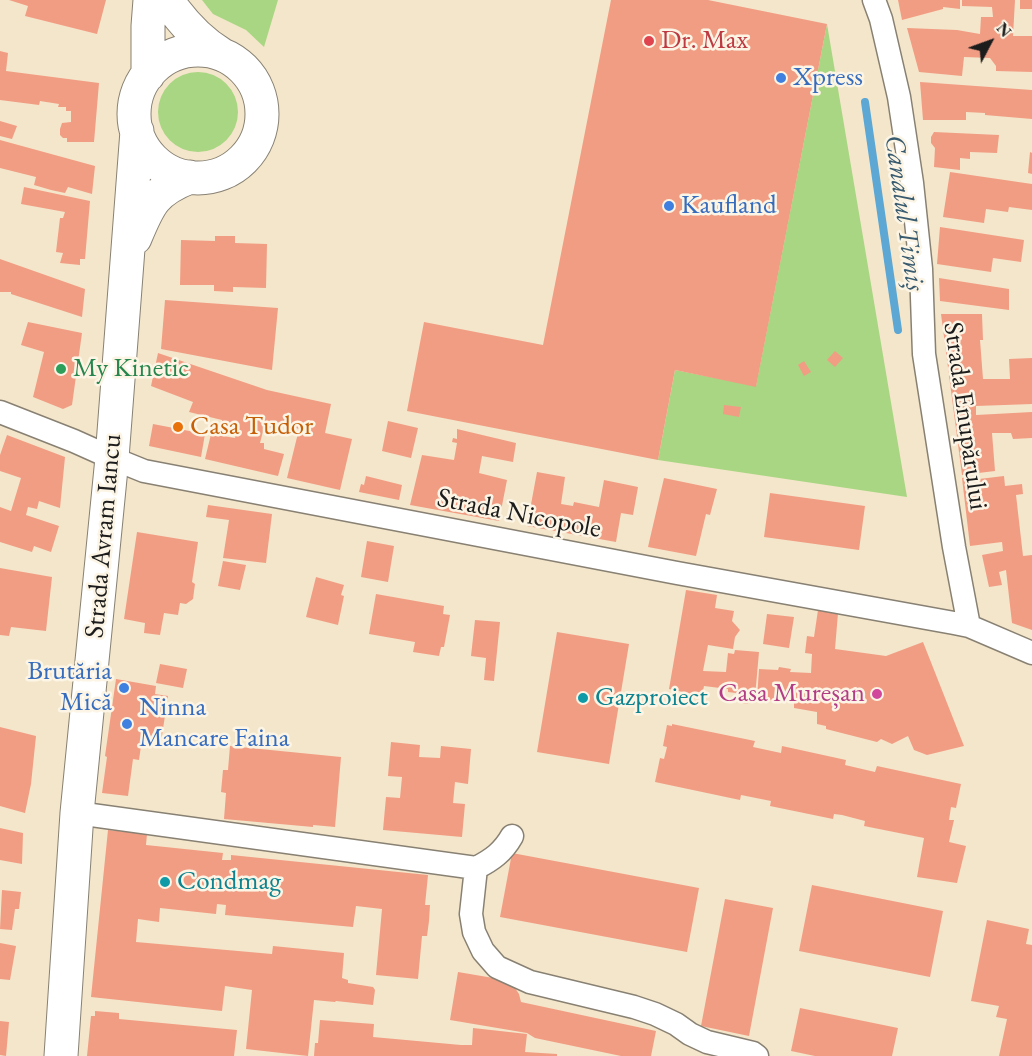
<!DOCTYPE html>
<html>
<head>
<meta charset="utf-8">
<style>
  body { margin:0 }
  #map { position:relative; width:1032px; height:1056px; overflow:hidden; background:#f4e6ca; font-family:"EB Garamond",serif }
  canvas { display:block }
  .north { position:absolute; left:960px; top:12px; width:60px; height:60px; -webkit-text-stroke:4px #fcf5e5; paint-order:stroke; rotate:49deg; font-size:16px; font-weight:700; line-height:24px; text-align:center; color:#1c1c1c }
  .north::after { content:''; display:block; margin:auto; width:21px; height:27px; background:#1c1c1c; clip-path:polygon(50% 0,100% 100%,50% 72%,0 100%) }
</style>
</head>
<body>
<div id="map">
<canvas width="1032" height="1056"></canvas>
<div class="north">N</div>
</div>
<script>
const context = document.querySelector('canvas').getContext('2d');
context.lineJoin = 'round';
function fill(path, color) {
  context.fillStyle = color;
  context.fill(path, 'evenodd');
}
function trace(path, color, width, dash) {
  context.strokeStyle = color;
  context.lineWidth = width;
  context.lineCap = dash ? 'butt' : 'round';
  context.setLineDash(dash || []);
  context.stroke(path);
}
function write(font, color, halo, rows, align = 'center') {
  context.font = font + ' "EB Garamond",serif';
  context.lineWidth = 5;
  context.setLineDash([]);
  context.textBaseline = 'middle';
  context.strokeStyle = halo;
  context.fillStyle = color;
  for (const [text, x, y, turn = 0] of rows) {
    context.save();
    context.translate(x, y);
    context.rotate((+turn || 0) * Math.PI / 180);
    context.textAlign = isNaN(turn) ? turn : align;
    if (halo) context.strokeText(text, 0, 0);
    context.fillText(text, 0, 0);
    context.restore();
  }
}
fill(new Path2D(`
  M202,0H278L264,47L246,30L213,14Z
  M827,24L907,497L658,460L675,370L756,386Z
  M158 112a40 40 0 1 1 80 0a40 40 0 1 1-80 0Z`), '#a9d682');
trace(new Path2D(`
  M865,102L898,330`), '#5ca7d4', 8);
fill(new Path2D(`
  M9,0H106L97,34L25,16L28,6Z
  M611,0H708L827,24L756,387L675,370L658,460L407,411L424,322L543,345Z
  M898,0H960V9L943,7V9L902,20Z
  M962,0H1015L1013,36H1032V72L996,71V66L990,58L964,57L962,76L919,72L907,28L957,30L980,34L981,17H993L992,7L962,6Z
  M1020,0H1032V9H1020Z
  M0,51L8,53L6,71L99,83L94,142H67V138H63L60,135V129L62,123L71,122V111H66V107H58L59,104L40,101L39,105L0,100Z
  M920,82L1032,90V119L985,115V113L966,112V120H923Z
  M0,121L17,126L12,139L0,136Z
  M934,132L999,135L997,153L970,152V159L960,158V170L934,167L935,148L931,143V137Z
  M0,140L95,166L92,194L68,187L65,193L51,190L34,185L36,177L0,168Z
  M1030,152L1032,153V174L1028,173Z
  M950,172L1032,184V210L1009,207L1008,212L986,209L984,223L943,217Z
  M24,187L90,201L85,259H80V265L60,263L63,253L56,252L60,218H63L65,212L21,204Z
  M940,227L1024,240L1021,262L993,258L991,272L937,264Z
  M215,236H235V243L267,244L266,288L233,287V292L214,291V285H180L181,240L215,241Z
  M0,259L85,289L82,317L11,294V292H0Z
  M939,278L1009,289V310L940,301Z
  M165,300L278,308L272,370L161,349Z
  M941,314H982L983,340H980L983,379H1010L1009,359L1032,358V404L976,406V415L1032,412V438L1013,439L1011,433H992L995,471L962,475Z
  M28,322L82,333L72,405L63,409L33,397L44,352L21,345Z
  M835,351L843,358L835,367L827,360Z
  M158,353L267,390L331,404L325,433L352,439L340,490L287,478L299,429L273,421L271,428L264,427L260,443H264V449L284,454L278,476L205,459L211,434L235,438L236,434L224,430L222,420L189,412L193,402L151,386Z
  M804,361L811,372L804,376L798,365Z
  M724,405L741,407L739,417L723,414Z
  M388,421L418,428L411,458L382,451Z
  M153,424L205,434L201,457L149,446Z
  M457,429L516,443L513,462L482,456L479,473L507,480L499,521L410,505L422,455L454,460L457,443L452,442L453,438L457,439Z
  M7,435L65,457L60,508L39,501L37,509L28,507L26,515L59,526L51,552L34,546L32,552L0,542V507L11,511L21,478L0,471V455Z
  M537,472L565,477L561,504L573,506L574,502L599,507L604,480L638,487L633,515L621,513L616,542L527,526Z
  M978,475L979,479L1004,476L1005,486L1022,484L1023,494L1016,495L1023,556L1032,555V630L1012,623L1006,570L999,572L1002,585L989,587L982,555L1003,551L1002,542L970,546L962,478Z
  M366,476L402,485L399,500L359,492L361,484L364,485Z
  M664,478L717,489L710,515L706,514L696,556L648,547Z
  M770,493L865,506L859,550L764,537Z
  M208,505L272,514L266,563L223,558L229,520L206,517Z
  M137,532L198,542L192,582L195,584L193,599L186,604L180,603L178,615L164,613L160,635L144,633L145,623L124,619Z
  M367,541L394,546L388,582L361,577Z
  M223,561L246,565L240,590L218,586Z
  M0,568L52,577L46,631L11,627L9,636L0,635Z
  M316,577L344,585L341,595L344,596L338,625L306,617Z
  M686,590L717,595L715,608L734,611L732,621L740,630L735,637L733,649L708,645L703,671L726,672L728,653L734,654L735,650L759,652L755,697L747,704L739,702L736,693L728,692V689L704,686L702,696L669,689Z
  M376,594L444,606L443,614L450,615L444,647H441L439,656L413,652L415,642L369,634Z
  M818,610L838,613L835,649L886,656L923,642L964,746L927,755L914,750L908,736L892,744L881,739L877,742L826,729V726L817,724V712L794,708V702L757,699L759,669L778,670L779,667L791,669L790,672L811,673L812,654L805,653L807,636L814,637Z
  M767,614L794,617L789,648L763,644Z
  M475,620L500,622L494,681L484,680L486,658L471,656Z
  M557,632L629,644L609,764L537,752Z
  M160,664L187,669L183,688L156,683Z
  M116,679L156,686L155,694L168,696L161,742L142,739L139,760L133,759L128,796L102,793L107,757L105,756Z
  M672,724L755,741L753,747L781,753L782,746L846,760L845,765L875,772L877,766L961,784L956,808L951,807L949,820H954L949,842L966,846L957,883L917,877L924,838L864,826L865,821L842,815L834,814L833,819L770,806L771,801L741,795L740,800L655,782L660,758L664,759L667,747L663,746L667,725L672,726Z
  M0,727L36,736L31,784L25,813L0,806Z
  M391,742L420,745L419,757L440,758L441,746L471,749L468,784L455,782L453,803L465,804L462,837L383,830L386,797L400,798L402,777L388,776Z
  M230,746L341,757L335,827L313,825V827L224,819L226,793L221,792L223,770H228Z
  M0,828L23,833L22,864L0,860Z
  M108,830L147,834L146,845L223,853L222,860H231V855L428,875L425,905H430L429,921L427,936H422L418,979L376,975L382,909L356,906L353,927L225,915L226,905L217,904L216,914L160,908L159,922L138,919L136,942L272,954L273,946L344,953L342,978L348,980V983L373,987L375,990L373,1005L336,1001L335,1002L314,1000L308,1056L246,1049L252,990L225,986L222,1011L91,997Z
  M512,853L699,888L687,952L500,917Z
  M812,885L943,911L930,977L799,951Z
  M2,890L21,892L19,909H15L12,930L0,929Z
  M725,899L773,908L749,1036L701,1026Z
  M987,920L1029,929L1026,944L1032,945V1056H999L1007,1019L996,1017L999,1006L971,1001Z
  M0,943L16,946L10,980L0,979Z
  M458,972L511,981L510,985L515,988L519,994L521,1002L656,1031L651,1056H621L535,1038L527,1033L450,1020Z
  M800,1008L898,1028L892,1056H815L791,1051Z
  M95,1011L119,1013V1019L237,1030L234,1056H87L91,1016H95Z
  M320,1020L374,1024L373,1037L461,1045H472L473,1028L527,1034L525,1052L557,1054V1056H314L315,1043H318Z
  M0,1021L9,1022L6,1056L0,1055Z`), '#f19d84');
const street = new Path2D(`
  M874,0L881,19L899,97L912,183L921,269L924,354L954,547L969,626
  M0,412L74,441L112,458L144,471L677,573L954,623L969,626L1032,653
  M77,813L476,868C492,860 503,852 512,836
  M476,868L471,914L474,932L483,951L497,967L530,982L634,1007L655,1014L676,1024L690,1034L707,1042L753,1053L757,1056`);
const secondary = new Path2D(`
  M167,0C182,22 198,40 221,54
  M134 114a64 64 0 1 1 128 0a64 64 0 1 1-128 0Z
  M148,75V26L150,0
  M135,238C149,204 154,191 190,177
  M61,1056L77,813L112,458L137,131`);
trace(street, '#888173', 25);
trace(secondary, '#888173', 35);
trace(street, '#fff', 22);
trace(secondary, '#fff', 33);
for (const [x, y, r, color] of [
  [649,41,6,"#e0444e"],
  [781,78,6,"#3f7fe0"],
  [669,206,6,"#3f7fe0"],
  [61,369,6,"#2e9e5b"],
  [178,427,6,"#e8710a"],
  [124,688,6,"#3f7fe0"],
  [877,694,6,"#d1479c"],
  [583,698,6,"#0f9aa8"],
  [127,724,6,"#3f7fe0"],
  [165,882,6,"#0f9aa8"]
]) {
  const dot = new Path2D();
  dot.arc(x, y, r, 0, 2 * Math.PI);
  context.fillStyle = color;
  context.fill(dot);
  trace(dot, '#fcf5e5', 2);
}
write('27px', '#be3a42', '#fcf5e5', [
  ["Dr. Max",661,41]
], 'left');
write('27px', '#366cbe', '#fcf5e5', [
  ["Xpress",793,78],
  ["Kaufland",681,206],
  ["Brutăria",112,672,"right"],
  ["Mică",112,703,"right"],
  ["Ninna",139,708],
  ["Mancare Faina",139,739]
], 'left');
write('27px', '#27864d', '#fcf5e5', [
  ["My Kinetic",73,369]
], 'left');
write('27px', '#1c1c1c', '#fcf5e5', [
  ["Strada Enupărului",965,416,82],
  ["Strada Nicopole",519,514,11],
  ["Strada Avram Iancu",104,536,-85]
]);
write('27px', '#c56008', '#fcf5e5', [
  ["Casa Tudor",190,427]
], 'left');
write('27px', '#b23c85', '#fcf5e5', [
  ["Casa Mureșan",865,694]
], 'right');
write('27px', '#0d838f', '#fcf5e5', [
  ["Gazproiect",595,698],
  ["Condmag",177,882]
], 'left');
write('italic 28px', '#395b6f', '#fcf5e5', [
  ["Canalul Timiș",904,213,82]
]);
</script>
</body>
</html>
